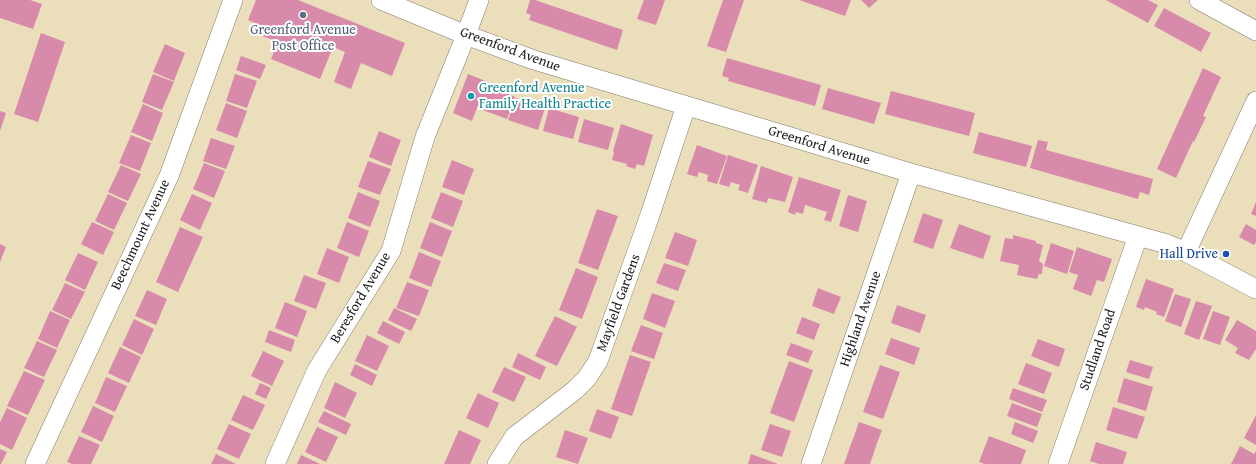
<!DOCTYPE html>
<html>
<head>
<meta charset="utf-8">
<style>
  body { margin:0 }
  canvas { display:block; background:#ebdebb }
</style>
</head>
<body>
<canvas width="1256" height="464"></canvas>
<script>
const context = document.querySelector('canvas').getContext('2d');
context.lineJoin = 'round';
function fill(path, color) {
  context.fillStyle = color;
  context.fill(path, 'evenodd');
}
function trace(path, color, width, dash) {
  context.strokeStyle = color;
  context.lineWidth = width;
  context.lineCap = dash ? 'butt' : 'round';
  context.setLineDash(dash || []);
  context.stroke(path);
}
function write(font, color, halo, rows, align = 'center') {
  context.font = font + ' "Gentium Book Plus",serif';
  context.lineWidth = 4;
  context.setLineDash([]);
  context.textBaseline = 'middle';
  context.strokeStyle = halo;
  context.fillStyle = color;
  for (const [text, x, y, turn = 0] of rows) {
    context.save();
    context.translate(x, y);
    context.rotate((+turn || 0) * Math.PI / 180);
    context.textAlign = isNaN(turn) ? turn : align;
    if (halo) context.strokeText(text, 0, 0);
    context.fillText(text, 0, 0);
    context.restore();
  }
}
fill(new Path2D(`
  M0,0H30L42,4L33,29L0,18Z
  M256,0H298L405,43L392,76L361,63L351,89L334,82L345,52L333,47L320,79L271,59L278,42L262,36L266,28L248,20Z
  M530,0H535L623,30L617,50L529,20L531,15L526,13Z
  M644,0H665L656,25L637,19Z
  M723,0H744L726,52L707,46Z
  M799,0H851L845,16Z
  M861,0H878L869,8Z
  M1106,0H1148L1158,5L1148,23Z
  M1164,8L1211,33L1201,52L1154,26Z
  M41,33L65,42L38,122L14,114Z
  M165,44L185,53L174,81L153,72Z
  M241,56L266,65L260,79L236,70Z
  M727,58L821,85L815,106L728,81L729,78L722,76Z
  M1203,68L1221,77L1203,116L1206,117L1194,142L1193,141L1176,178L1157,169Z
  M153,74L174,82L162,110L142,102Z
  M235,74L257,81L247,108L226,101Z
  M468,74L488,82L487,84L515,97L507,119L477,108L472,121L453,113Z
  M828,88L881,103L874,124L822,109Z
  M891,91L975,113L969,136L885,114Z
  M516,98L545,108L538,130L508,120Z
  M226,103L247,111L237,138L216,130Z
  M143,104L163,113L152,141L131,132Z
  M549,108L579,117L573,139L543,131Z
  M0,111L6,113L0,131Z
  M584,119L614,128L608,150L578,142Z
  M621,124L653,135L644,166L637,164L635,169L626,166L627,164L612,160L614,152L613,151Z
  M379,131L401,140L391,166L369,157Z
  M979,132L1032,146L1026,167L973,153Z
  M131,135L151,143L140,171L119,163Z
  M211,138L235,146L226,169L203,161Z
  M1038,140L1048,142L1046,150L1153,179L1149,195L1140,192L1138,199L1030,168Z
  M697,145L727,156L717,184L707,181L708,175L699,172L697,177L687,174Z
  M728,155L758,165L748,193L738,190L740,185L731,182L729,187L719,184Z
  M452,160L474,169L464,195L442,187Z
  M368,161L391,169L380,195L358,187Z
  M204,163L225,171L214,198L193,189Z
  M121,165L141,174L128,201L108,192Z
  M761,166L793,177L785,202L768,198L767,203L752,199Z
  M799,177L841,190L831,222L824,220L827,212L805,205L803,214L796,212L795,215L788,212Z
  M358,192L380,201L370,227L348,218Z
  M441,192L463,201L453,227L431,218Z
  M108,194L127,203L114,230L95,221Z
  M192,194L212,203L200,230L180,220Z
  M848,195L867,201L858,232L839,226Z
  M1256,202V216L1251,214Z
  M597,209L618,216L598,270L578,263Z
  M923,213L943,220L933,249L913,242Z
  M92,222L114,232L103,255L81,244Z
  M347,222L369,231L359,257L337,248Z
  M430,222L452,231L442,257L420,248Z
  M959,224L991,236L983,259L950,248Z
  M1246,224L1256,230V242L1254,245L1239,237Z
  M180,227L203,237L178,292L156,282Z
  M675,232L697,240L688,266L665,258Z
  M1013,235L1036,241V243L1043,245L1039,261L1043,264L1042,274H1039L1037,279L1017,275L1019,265L1000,261L1005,238L1013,239Z
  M1051,243L1074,251L1067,274L1044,266Z
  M0,244L6,247L0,262Z
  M1077,247L1112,259L1104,282L1097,280L1091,296L1073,289L1078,275L1069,272Z
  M327,248L349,257L339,283L317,274Z
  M419,252L441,261L431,287L409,278Z
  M78,253L98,262L85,290L65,280Z
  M664,263L686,270L678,291L656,283Z
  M576,268L598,277L582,319L559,310Z
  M304,275L326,283L316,309L294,301Z
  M1146,279L1174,289L1164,317L1156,314L1157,312L1145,307L1144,310L1136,307Z
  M407,282L429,290L419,316L396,308Z
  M65,283L85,292L71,319L52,310Z
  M818,288L841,297L834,314L812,306Z
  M147,290L167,299L156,325L135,316Z
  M652,293L675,301L665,328L643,319Z
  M1175,294L1191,299L1181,327L1165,321Z
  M1196,301L1212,306L1199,340L1184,334Z
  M285,302L307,311L297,337L275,328Z
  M897,305L926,315L920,333L891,323Z
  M394,308L417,319L411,331L388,320Z
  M50,311L70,320L57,348L38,339Z
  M1213,311L1230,317L1220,345L1203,339Z
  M555,316L577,327L557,366L535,356Z
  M802,317L820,324L814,340L796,333Z
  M134,319L154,329L142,355L122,345Z
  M1237,320L1256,331V349L1249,360L1235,353L1238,348L1225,340Z
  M383,321L405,332L399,344L377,333Z
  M641,325L663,333L654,359L631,351Z
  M269,330L295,340L291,352L265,342Z
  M367,335L389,346L377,371L355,361Z
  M891,338L920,348L914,365L885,354Z
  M1038,339L1065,349L1059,367L1031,356Z
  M37,341L57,350L44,377L24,368Z
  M791,343L813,351L808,363L786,355Z
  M120,347L141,357L129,383L108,373Z
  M263,351L284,361L272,386L251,376Z
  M518,353L546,367L540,380L512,367Z
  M630,355L651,362L632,416L611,409Z
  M1130,360L1153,367L1149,379L1126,372Z
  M789,361L813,370L794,422L770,413Z
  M1026,363L1052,373L1044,394L1018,384Z
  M355,364L377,375L372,386L350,375Z
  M880,365L900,372L883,419L863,412Z
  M504,367L526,377L514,402L492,392Z
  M24,371L45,380L28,415L7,406Z
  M106,377L127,386L115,412L95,403Z
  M1124,378L1153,387L1146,411L1117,402Z
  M335,382L357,393L345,418L324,408Z
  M260,383L271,388L266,399L255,394Z
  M1013,388L1047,400L1042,412L1009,399Z
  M478,393L499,403L488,428L466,418Z
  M243,395L265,405L253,430L231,420Z
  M1012,403L1042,414L1037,427L1007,416Z
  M93,406L114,416L102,442L81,432Z
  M1113,407L1145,417L1137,439L1106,430Z
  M7,408L27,418L12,450L0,444V422Z
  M597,409L619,417L611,439L589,431Z
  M324,411L351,424L346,435L318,422Z
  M1256,415V445L1244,438Z
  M859,422L882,430L877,443L870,464H844Z
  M1015,422L1038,431L1033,443L1011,434Z
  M229,424L251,434L239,459L217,449Z
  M770,424L791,431L782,457L761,450Z
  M317,427L338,437L326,462L305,452Z
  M459,430L481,440L470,464H444Z
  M565,430L588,438L578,464L556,457Z
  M79,436L100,445L91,464H72L67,462Z
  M989,436L1026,450L1021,464H985L979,462Z
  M1096,442L1127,452L1123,464H1099L1090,461Z
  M1240,446L1254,454L1256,451V464H1231Z
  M0,449L7,452L1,464H0Z
  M216,454L236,464H211Z
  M751,454L778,464H748Z
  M301,455L320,464H297Z`), '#d88aab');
const minor = new Path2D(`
  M381,0L466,35L534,60L911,173L1167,244L1186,252L1256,289
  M1199,0L1256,31
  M1186,252L1256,101
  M35,464L169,176L233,0
  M275,464L317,370L391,251L425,137L466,35L479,0
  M497,464L514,437L575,390L587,378L598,361L650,215L686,106
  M811,464L911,173
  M1058,464L1138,236`);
trace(minor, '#847d6c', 20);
trace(minor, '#fff', 19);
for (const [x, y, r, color] of [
  [303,15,4,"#5c6f8a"],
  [471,96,4,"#0f9aa8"],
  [1226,254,4,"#1a4fb4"]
]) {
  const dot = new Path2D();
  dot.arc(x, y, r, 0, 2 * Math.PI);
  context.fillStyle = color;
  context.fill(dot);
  trace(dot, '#fff', 1.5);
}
write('14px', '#4e5e75', '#fff', [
  ["Greenford Avenue",303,30],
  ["Post Office",303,46]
]);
write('14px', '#1c1c1c', '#fff', [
  ["Greenford Avenue",510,50,20],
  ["Greenford Avenue",819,146,17],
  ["Beechmount Avenue",141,235,-65],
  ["Beresford Avenue",361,298,-59],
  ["Mayfield Gardens",619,303,-70],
  ["Highland Avenue",861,319,-71],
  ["Studland Road",1098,350,-71]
]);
write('14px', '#0d838f', '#fff', [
  ["Greenford Avenue",479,88],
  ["Family Health Practice",479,104]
], 'left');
write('14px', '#164399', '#fff', [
  ["Hall Drive",1218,254]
], 'right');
</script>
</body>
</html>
